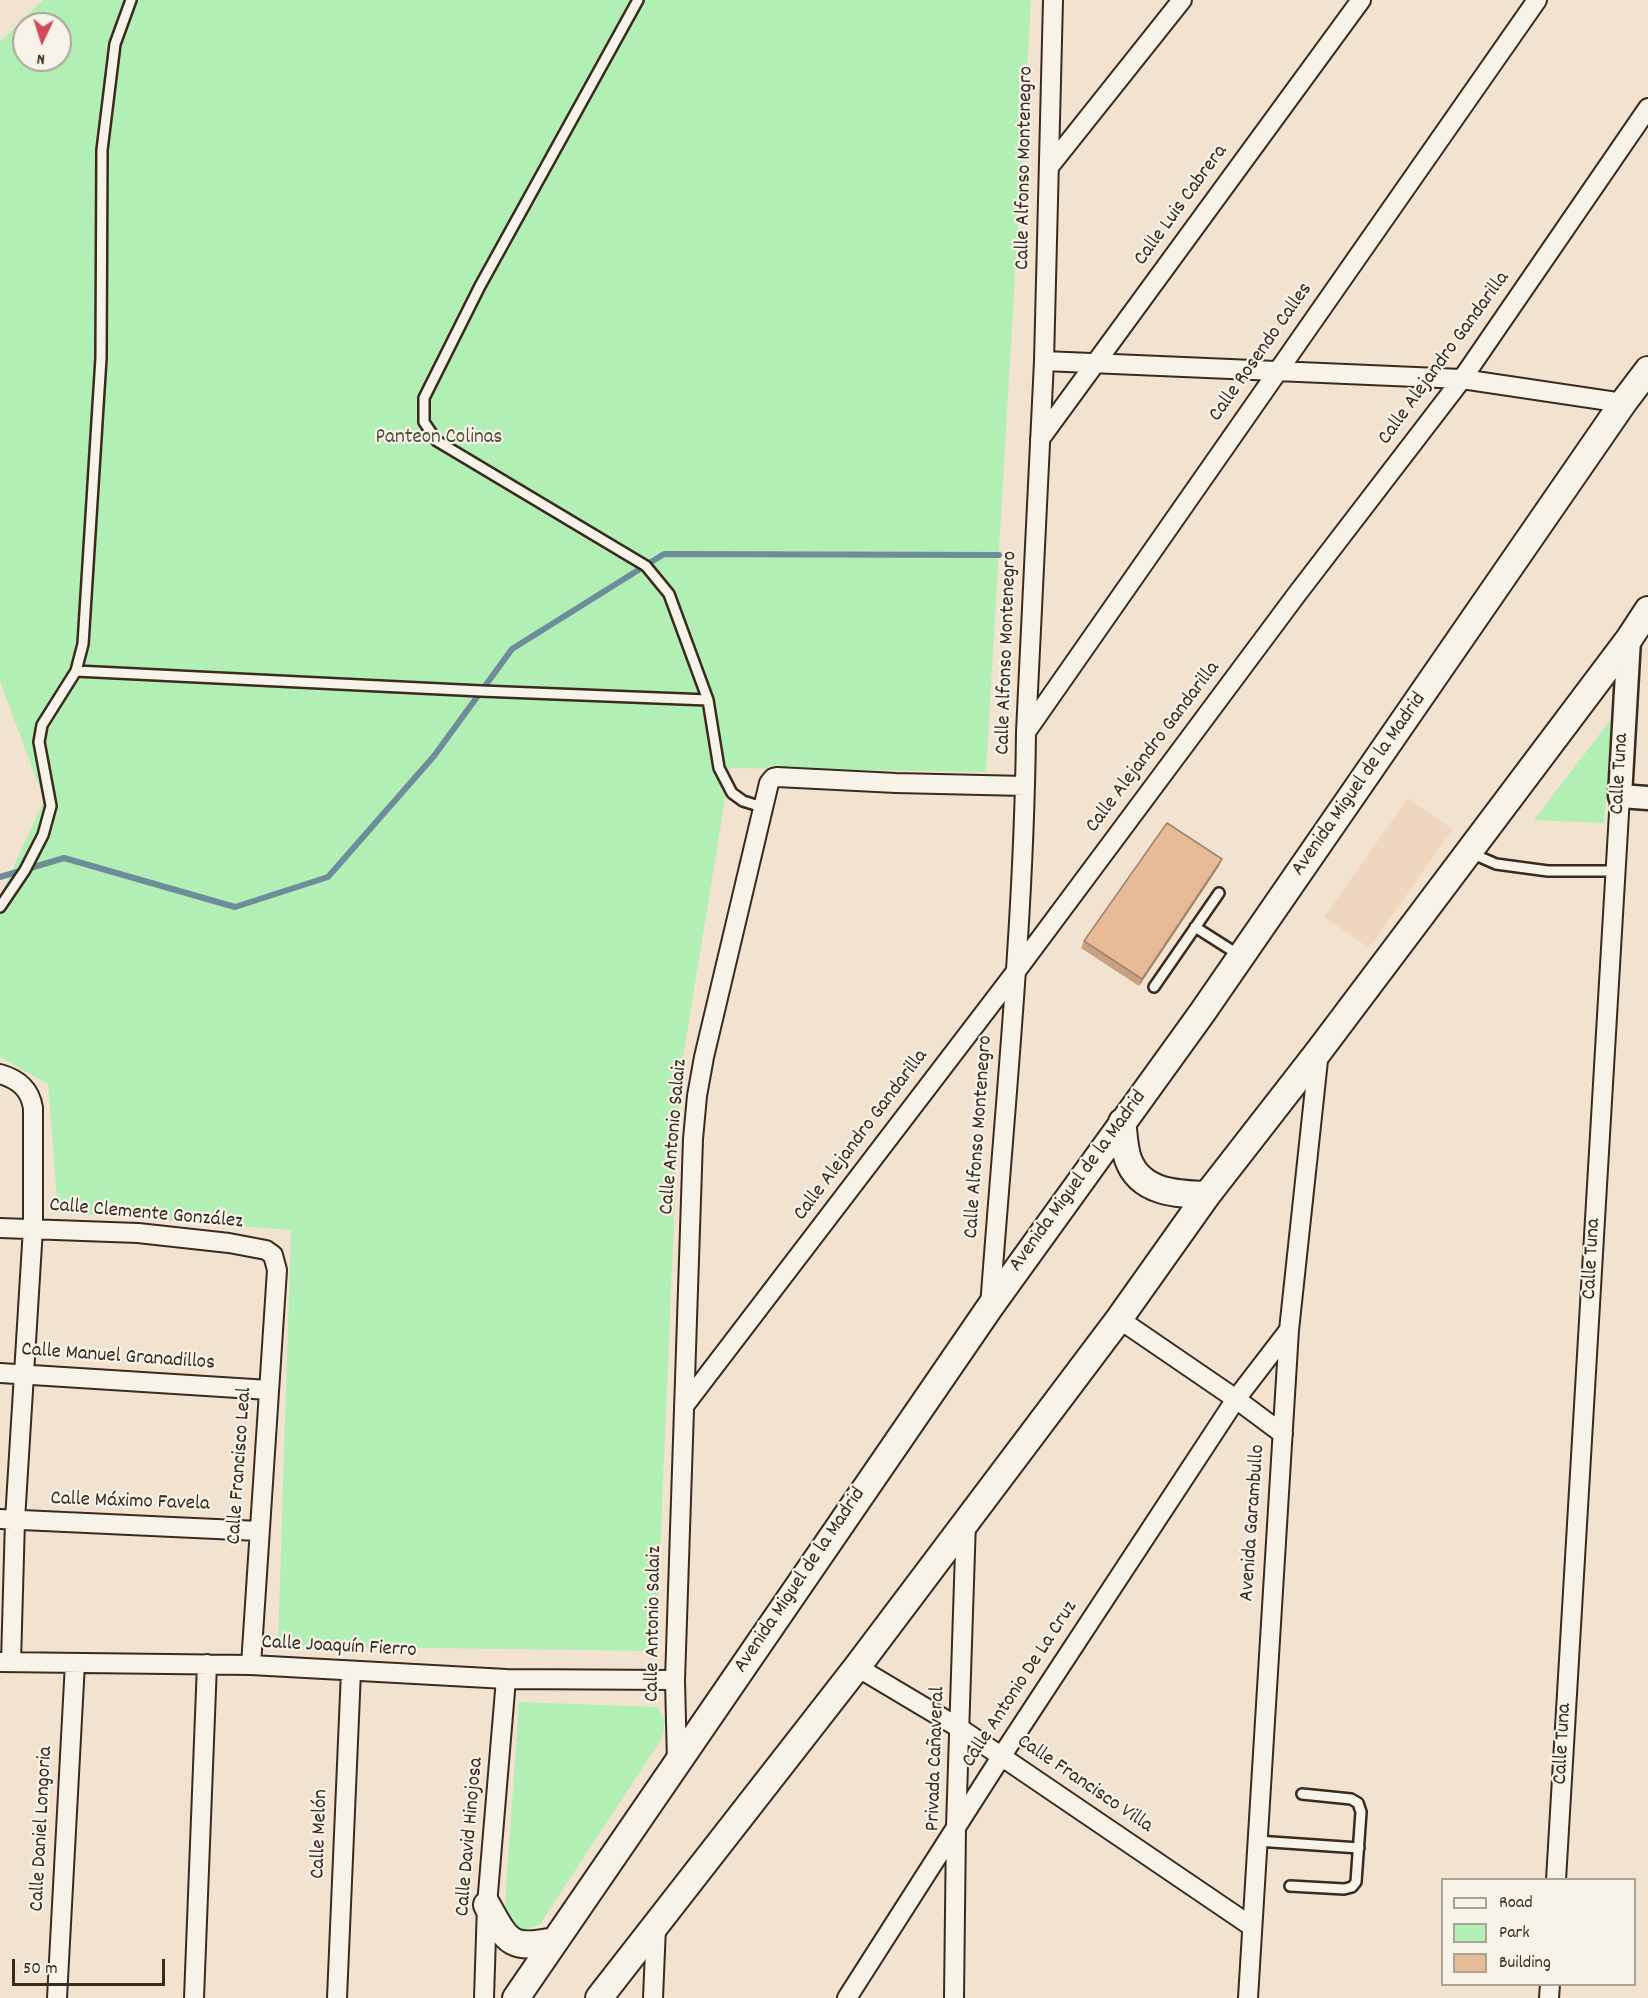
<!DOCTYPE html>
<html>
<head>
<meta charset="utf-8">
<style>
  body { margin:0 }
  #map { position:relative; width:1648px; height:1998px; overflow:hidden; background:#f2e2d0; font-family:Dekko,sans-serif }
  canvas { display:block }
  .legend { position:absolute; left:1441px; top:1878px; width:195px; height:108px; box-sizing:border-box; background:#f7f3e8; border:2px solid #aca397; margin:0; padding:8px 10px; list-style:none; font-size:18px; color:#3b2a1e }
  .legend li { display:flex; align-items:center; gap:12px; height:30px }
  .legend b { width:30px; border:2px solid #aca397 }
  .north { position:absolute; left:12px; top:12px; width:60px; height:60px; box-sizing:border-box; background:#f7f3e8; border:2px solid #aca397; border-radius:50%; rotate:184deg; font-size:16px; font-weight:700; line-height:24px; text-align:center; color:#3b2a1e }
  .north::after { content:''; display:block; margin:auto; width:21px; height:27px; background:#d1495b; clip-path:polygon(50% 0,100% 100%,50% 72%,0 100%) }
  .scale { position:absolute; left:12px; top:1959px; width:153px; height:27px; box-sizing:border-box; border:3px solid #3b2a1e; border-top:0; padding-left:8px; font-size:18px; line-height:21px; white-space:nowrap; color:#3b2a1e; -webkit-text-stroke:4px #f7f3e8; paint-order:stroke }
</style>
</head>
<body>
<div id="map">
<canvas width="1648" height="1998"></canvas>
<ul class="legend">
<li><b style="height:8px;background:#f7f3e8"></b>Road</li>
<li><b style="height:16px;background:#b2efb4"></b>Park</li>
<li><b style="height:16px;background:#e7bb97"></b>Building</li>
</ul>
<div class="north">N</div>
<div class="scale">50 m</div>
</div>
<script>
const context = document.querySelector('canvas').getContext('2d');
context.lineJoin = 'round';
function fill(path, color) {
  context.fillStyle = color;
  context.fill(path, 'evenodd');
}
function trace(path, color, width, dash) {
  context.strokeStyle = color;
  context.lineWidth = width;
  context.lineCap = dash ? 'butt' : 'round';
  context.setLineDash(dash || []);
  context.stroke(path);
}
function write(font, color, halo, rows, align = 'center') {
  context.font = font + ' Dekko,sans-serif';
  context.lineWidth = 4.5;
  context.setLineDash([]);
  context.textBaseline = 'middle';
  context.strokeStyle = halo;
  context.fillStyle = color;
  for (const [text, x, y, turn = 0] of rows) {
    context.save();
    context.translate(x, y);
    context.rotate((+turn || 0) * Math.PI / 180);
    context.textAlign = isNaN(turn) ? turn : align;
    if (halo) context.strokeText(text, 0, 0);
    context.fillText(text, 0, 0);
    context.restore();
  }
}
fill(new Path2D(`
  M1408,798L1453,829L1369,948L1324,917Z`), '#efd6bf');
fill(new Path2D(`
  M43,0H1031L986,772L730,768L680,1076L656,1651L278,1646L291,1230L58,1212L48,1084L0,1057V897L44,800L0,681V42ZM24,24H60V60H24Z
  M1612,718L1604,823L1534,820Z
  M519,1702L657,1707L665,1721L662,1738L540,1924L517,1933L504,1920Z`), '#b2efb4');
trace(new Path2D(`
  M0,877L64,858L235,907L328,877L434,756L512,649L664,554L999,555`), '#6d8c9c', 6);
const service = new Path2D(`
  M638,0L480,286L424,398V422L437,441L646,566L669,594L708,700L719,768L732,793L743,801L762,807
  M76,671L481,691L708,700
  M1471,853L1496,864L1548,871H1616
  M0,907L25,870L43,835L51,806L39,742L42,725L76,671L83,644L101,358L102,150L115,44L131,0
  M1195,927L1239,955
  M1154,987L1219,893
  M1257,1841L1359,1848
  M1290,1886L1344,1889L1352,1887L1356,1882L1361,1812L1358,1803L1351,1799L1302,1794`);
const minor = new Path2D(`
  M1049,167L1182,0
  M1044,361L1462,379L1623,403
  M1040,439L1361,0
  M1026,732L1537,0
  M0,1074C18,1079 30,1089 33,1108V1228L15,1520L11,1662
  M0,1228L138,1233L229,1243L266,1250L273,1255L277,1270L251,1665
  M990,1307C1004,1116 1024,924 1026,732L1044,361L1053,0
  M1119,1319L1236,1399L1283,1434
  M0,1373L269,1390
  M684,1406L1014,974L1297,594L1462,379L1648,108
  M0,1519L259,1531
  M0,1662L251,1665L506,1679L675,1680
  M857,1667L961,1729L1251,1926
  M677,1762L675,1680L693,1139L697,1096L704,1057L769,783L773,778L777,777L896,783L1025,786
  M1556,1880L1620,796
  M57,1998L75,1663
  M194,1998L207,1664
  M337,1998L351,1671
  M484,1998L487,1905L506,1679
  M653,1998L656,1927
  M847,1998L1001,1757L1236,1399L1289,1330
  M954,1998L956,1827L966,1521
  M1248,1998L1289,1330L1319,1051
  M1549,1998L1550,1984`);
const tertiary = new Path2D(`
  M1629,639L1620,796L1648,798`);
const secondary = new Path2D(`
  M1122,1122C1124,1134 1124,1148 1128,1159C1140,1193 1177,1194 1207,1195
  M487,1905C508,1943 510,1950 555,1941
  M516,1998L990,1307L1202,1013L1623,403L1648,370
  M599,1998L857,1667L1119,1319L1207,1195L1319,1051L1629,639L1648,610`);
trace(service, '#3b2a1e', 14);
trace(minor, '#3b2a1e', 22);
trace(tertiary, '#3b2a1e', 27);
trace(secondary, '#3b2a1e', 30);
trace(service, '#f7f3e8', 9);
trace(minor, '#f7f3e8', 18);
trace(tertiary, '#f7f3e8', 22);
trace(secondary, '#f7f3e8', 26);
fill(new Path2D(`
  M1219,866L1139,986L1081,948L1084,941Z`), '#c7a182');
fill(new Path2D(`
  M1222,859L1219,866L1139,986L1142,979Z`), '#a2836a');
const building = new Path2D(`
  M1167,823L1222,859L1142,979L1084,941Z`);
fill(building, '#e7bb97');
trace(building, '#a2836a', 1.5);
write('21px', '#3b2a1e', '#f7f3e8', [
  ["Calle Alfonso Montenegro",1026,168,-89],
  ["Calle Luis Cabrera",1182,206,-54],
  ["Calle Rosendo Calles",1262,353,-55],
  ["Calle Alejandro Gandarilla",1445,359,-54],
  ["Calle Alfonso Montenegro",1008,653,-88],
  ["Calle Alejandro Gandarilla",1154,748,-53],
  ["Calle Tuna",1621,774,-87],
  ["Avenida Miguel de la Madrid",1360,785,-55],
  ["Calle Alejandro Gandarilla",862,1136,-53],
  ["Calle Antonio Salaiz",675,1137,-85],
  ["Calle Alfonso Montenegro",980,1137,-86],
  ["Avenida Miguel de la Madrid",1079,1182,-54],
  ["Calle Clemente González",146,1215,5],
  ["Calle Tuna",1593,1259,-87],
  ["Calle Manuel Granadillos",118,1358,4],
  ["Calle Francisco Leal",241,1466,-86],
  ["Calle Máximo Favela",130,1503,2],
  ["Avenida Garambullo",1254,1523,-86],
  ["Avenida Miguel de la Madrid",801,1581,-56],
  ["Calle Antonio Salaiz",655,1624,-89],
  ["Calle Joaquín Fierro",339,1648,3],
  ["Calle Antonio De La Cruz",1021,1685,-57],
  ["Calle Tuna",1564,1744,-87],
  ["Privada Cañaveral",937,1759,-88],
  ["Calle Francisco Villa",1084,1785,34],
  ["Calle Daniel Longoria",43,1829,-87],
  ["Calle Melón",321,1834,-88],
  ["Calle David Hinojosa",471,1837,-85]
]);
write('21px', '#53513c', '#f7f3e8', [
  ["Panteon Colinas",439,439]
]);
</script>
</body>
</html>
